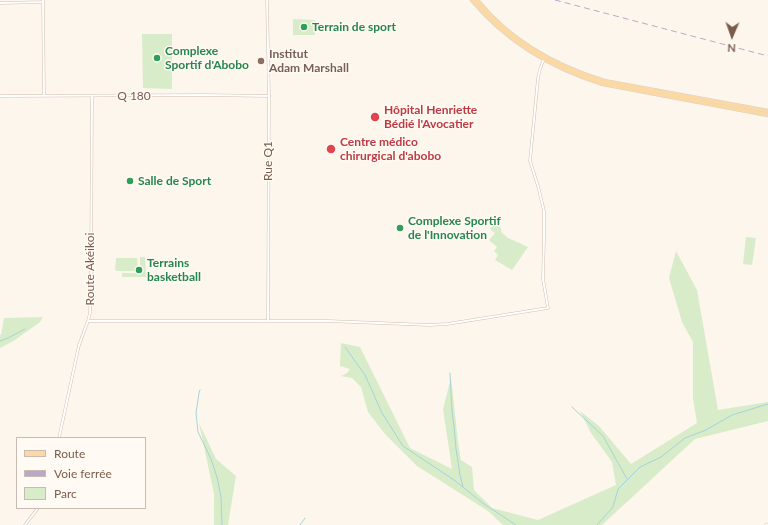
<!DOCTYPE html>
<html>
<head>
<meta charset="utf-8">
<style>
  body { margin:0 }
  #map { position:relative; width:768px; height:525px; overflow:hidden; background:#fdf6ec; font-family:Lato,sans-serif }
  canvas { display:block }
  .legend { position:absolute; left:16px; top:437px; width:130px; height:72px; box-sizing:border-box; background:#fffaf3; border:1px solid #cabbb1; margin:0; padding:5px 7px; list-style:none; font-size:12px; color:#7a5c4d }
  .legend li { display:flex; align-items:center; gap:8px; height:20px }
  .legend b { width:20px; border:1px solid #cabbb1 }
  .north { position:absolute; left:712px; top:16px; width:40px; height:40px; -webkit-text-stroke:3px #fffaf3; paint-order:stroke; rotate:182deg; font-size:11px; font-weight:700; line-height:16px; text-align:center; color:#7a5c4d }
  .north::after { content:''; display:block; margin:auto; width:14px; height:18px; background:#7a5c4d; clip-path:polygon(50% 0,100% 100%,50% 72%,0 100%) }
</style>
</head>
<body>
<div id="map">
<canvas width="768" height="525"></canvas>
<ul class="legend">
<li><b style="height:5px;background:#fbd9a5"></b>Route</li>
<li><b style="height:5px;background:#b9a8c9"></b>Voie ferrée</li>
<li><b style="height:11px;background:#d8ecc9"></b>Parc</li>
</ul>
<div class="north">N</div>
</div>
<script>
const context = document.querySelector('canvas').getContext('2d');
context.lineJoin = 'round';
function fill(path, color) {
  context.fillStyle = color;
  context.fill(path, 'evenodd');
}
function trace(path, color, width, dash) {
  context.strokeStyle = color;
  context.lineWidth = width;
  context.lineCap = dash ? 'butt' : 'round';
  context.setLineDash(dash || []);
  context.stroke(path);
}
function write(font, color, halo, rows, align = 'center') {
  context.font = font + ' Lato,sans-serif';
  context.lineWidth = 3;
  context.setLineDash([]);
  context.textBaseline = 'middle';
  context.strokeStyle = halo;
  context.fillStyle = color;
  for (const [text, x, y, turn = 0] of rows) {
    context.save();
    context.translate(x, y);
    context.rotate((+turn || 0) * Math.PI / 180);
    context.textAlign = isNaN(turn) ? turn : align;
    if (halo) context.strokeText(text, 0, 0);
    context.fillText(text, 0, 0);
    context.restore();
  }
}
fill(new Path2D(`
  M293,19L315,20V35H293Z
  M142,34H172V89L143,88Z
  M495,223L500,225L502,233L508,238L528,247L512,270L495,260L498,255L494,251L497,247L489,240L495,233L490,229Z
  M746,237L756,238L752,265L743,264Z
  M676,251L697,290L718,410L768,402V421L695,439L602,525H503L488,511L417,466L385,434L368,412L361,387L352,378L341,376L347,373L350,369L340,366L341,343L360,347L410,448L452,469L443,409L451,378L458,442L461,460L472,467L474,490L492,508L538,520L616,485L612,462L591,433L580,411L599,426L631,464L697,423L693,398V342L682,322L669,278Z
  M140,257H145L146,277H122V273H140Z
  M116,258H137L138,271H117L115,270Z
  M43,317L40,322L15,340L0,348V335H1L4,318Z
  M199,423L216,459L236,476L228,525H214V494Z`), '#d8ecc9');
trace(new Path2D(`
  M0,341L8,338L25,329
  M345,347L365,375L382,413L403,446L454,480L484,504L516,525
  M450,373L452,411L454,426L456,449L460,475L463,487
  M200,390L199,393L196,413L198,432L211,459L217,477L221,497L222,525
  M572,407L603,436L627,479
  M300,525L305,518
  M597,525L613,507L618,489L640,467L661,457L685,438L706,430L732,415L768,404`), '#a5d3da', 1);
const tertiary = new Path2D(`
  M43,0L44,96
  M267,0L269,96L268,321
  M0,3L43,2
  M0,96L206,95L269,96
  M88,321H328L430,325L447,324L548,308L543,279L544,238V211L538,186L530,161L538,78L540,69L544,59
  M59,438L79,345L88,321L90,313L91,280L92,96
  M25,525L38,508
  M766,525H768`);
const primary = new Path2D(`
  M472,0C507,42 551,68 603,84L768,115
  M477,0C509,40 556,66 604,81L768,111`);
trace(tertiary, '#d1beb0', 3);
trace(primary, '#dad1cd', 4.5);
trace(tertiary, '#fff', 2);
trace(primary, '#fbd9a5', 3.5);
trace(new Path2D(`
  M555,0L768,56`), '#b9a8c9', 1, [6, 4]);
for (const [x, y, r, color] of [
  [304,27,4,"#2e9e5b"],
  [157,58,4,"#2e9e5b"],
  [261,61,4,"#8d6e63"],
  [375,117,5,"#e0444e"],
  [331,149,5,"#e0444e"],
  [130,181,4,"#2e9e5b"],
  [400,228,4,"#2e9e5b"],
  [139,270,4,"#2e9e5b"]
]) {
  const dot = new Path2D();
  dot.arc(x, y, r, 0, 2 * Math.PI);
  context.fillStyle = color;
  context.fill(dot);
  trace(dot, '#fffaf3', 1.5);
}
write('bold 12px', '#27864d', '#fffaf3', [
  ["Terrain de sport",312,27],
  ["Complexe",165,51],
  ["Sportif d'Abobo",165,65],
  ["Salle de Sport",138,181],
  ["Complexe Sportif",408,221],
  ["de l'Innovation",408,235],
  ["Terrains",147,263],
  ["basketball",147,277]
], 'left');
write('bold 12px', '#785e54', '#fffaf3', [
  ["Institut",269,54],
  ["Adam Marshall",269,68]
], 'left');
write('12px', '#7a5c4d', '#fffaf3', [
  ["Q 180",134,96],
  ["Rue Q1",268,161,-90],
  ["Route Akéikoi",90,269,-90]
]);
write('bold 12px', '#be3a42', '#fffaf3', [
  ["Hôpital Henriette",384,110],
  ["Bédié l'Avocatier",384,124],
  ["Centre médico",340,142],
  ["chirurgical d'abobo",340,156]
], 'left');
</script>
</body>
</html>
